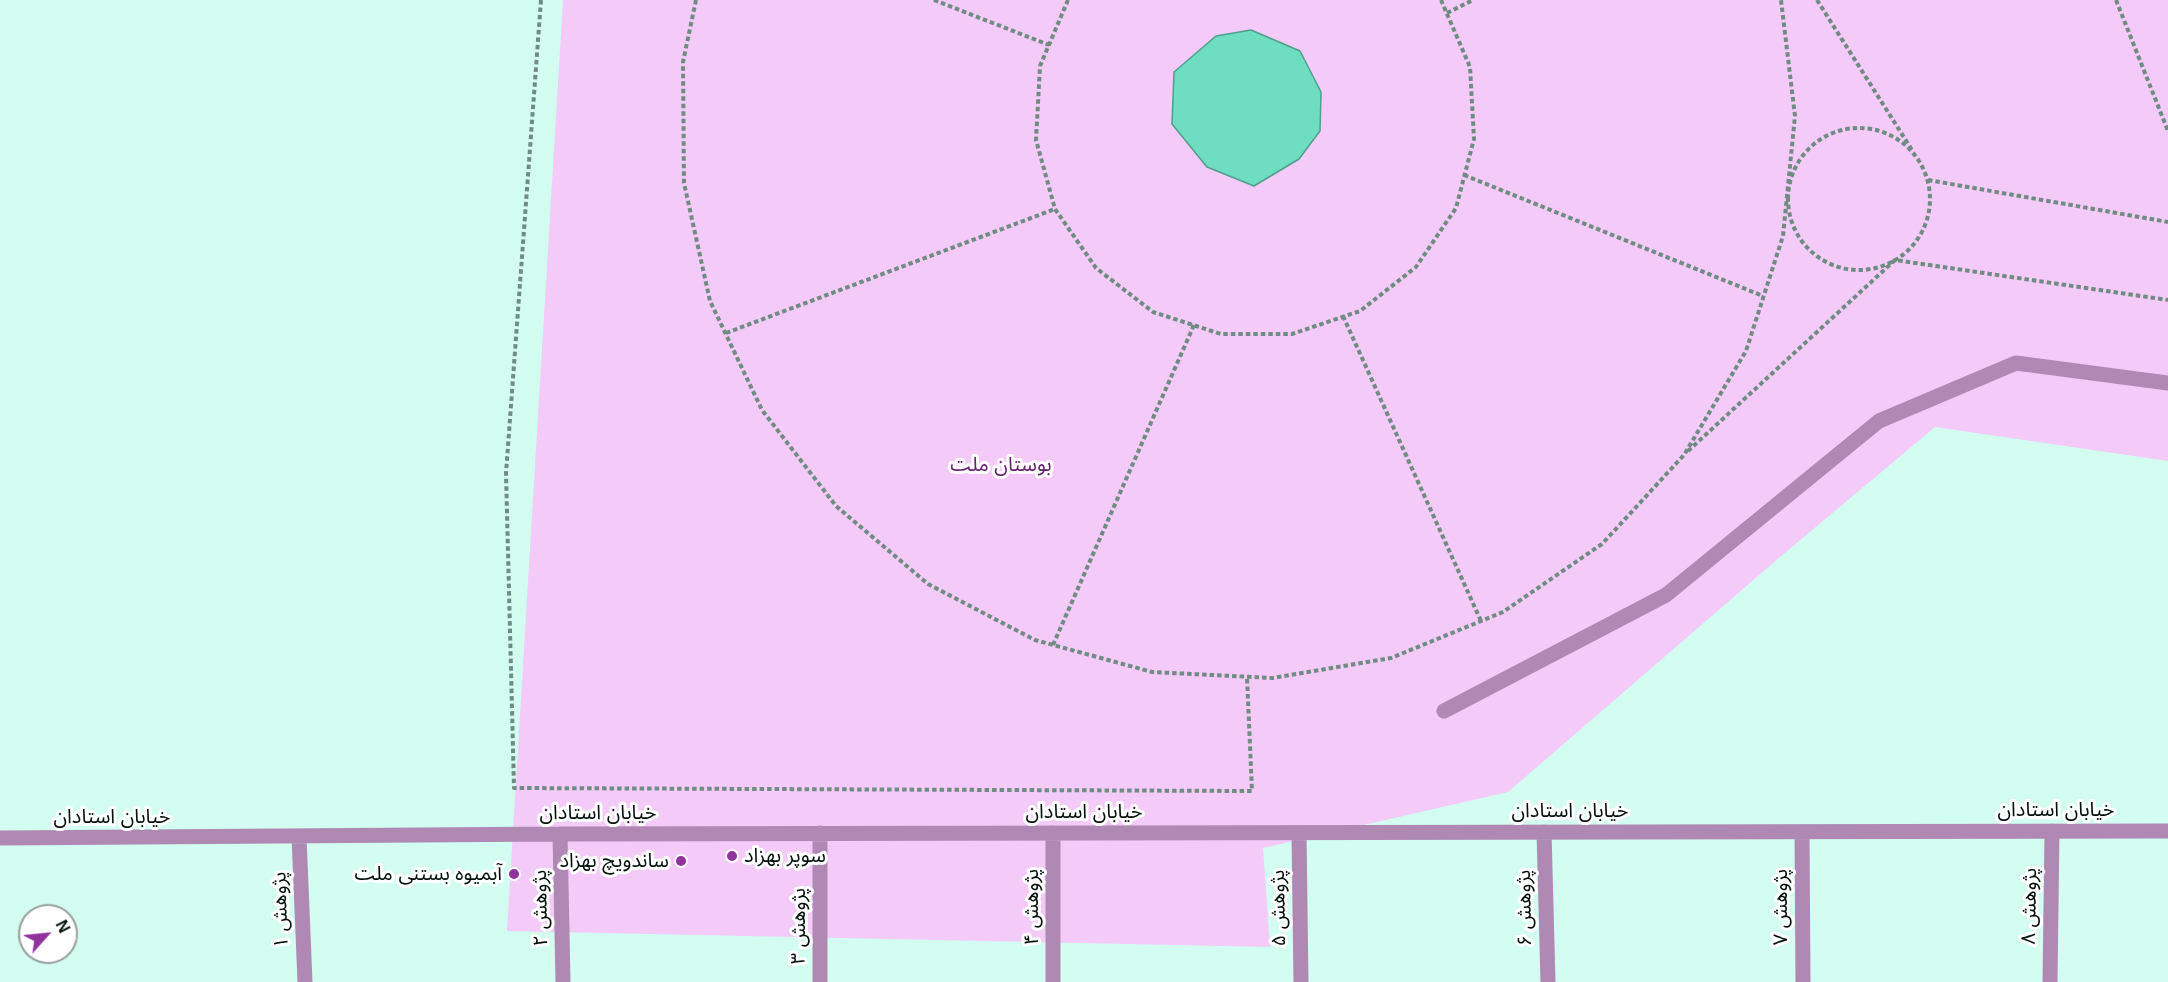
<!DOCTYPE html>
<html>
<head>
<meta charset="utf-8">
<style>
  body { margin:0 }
  #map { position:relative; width:2168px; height:982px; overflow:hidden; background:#d3fdf1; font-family:Arial,sans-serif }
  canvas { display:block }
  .north { position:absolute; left:18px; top:904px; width:60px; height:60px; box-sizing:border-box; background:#fff; border:2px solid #9a9f9d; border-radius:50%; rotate:63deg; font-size:16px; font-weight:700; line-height:24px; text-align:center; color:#020f0b }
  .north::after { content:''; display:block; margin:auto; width:21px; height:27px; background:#90339d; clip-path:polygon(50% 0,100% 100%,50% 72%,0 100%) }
</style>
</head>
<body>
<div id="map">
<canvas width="2168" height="982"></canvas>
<div class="north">N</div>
</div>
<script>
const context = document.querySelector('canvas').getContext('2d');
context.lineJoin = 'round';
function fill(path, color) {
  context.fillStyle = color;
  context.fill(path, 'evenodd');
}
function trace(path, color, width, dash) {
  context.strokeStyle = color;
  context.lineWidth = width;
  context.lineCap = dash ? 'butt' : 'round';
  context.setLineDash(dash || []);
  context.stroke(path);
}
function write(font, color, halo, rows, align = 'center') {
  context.font = font + ' Arial,"Noto Sans Arabic",sans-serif';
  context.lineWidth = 6;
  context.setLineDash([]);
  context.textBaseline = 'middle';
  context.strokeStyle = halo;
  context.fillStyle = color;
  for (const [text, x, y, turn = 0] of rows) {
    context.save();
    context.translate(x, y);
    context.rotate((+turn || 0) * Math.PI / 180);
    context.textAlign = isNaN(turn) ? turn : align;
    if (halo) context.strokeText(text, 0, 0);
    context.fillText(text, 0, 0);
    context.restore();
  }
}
fill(new Path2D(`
  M563,0H2168V461L1935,427L1780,557L1508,792L1263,848L1270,947L507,931Z`), '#f3caf8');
const water = new Path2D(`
  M1251,30L1300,51L1321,92L1320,131L1299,159L1254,186L1207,167L1172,124L1174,72L1216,36Z`);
fill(water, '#6fddc2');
trace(water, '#4e9f8b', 1.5);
trace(new Path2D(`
  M541,0L506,473L514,788L1252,791L1247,677
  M696,0L683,62L684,183L710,301L762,410L836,506L928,584L1035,640L1152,672L1272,678L1391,658L1503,612L1602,544L1684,455L1746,351L1783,236L1795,116L1781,0
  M934,0L1049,45
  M1068,0L1040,66L1036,140L1055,209L1096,268L1153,312L1221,334H1292L1360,311L1416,267L1456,208L1474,139L1470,67L1441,0
  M1817,0L1912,150
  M2116,0L2168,131
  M1447,13L1473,0
  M1788 199a71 71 0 1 1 142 0a71 71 0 1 1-142 0Z
  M1464,175L1763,296
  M1928,180L2168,222
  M1343,316L1481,621
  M726,333L1055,209
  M1688,451L1895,260L2168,300
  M1053,645L1194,325`), '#6f8b82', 4, [4.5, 3]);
trace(new Path2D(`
  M1444,711L1666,595L1879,421L2016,363L2168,383
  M1544,832L1548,982
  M1802,832L1803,982
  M1053,833V982
  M1299,833L1301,982
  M560,834L563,982
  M299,837L305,982
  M0,838L560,834L2168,831
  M820,982V833
  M2050,982L2052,831`), '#af89b4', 15);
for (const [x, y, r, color] of [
  [732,856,6,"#90339d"],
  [681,861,6,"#90339d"],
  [514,874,6,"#90339d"]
]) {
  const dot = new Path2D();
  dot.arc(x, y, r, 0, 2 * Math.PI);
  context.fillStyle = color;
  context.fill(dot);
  trace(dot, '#fff', 2);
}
write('20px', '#65226f', '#fff', [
  ["بوستان ملت",1001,465]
]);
write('20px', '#020f0b', '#fff', [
  ["خیابان استادان",2056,810],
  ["خیابان استادان",1570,811],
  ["خیابان استادان",1084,812],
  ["خیابان استادان",598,813],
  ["خیابان استادان",112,817],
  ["پژوهش ۸",2030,906,-89],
  ["پژوهش ۴",1032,907,-90],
  ["پژوهش ۷",1781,907,-90],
  ["پژوهش ۲",541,908,-91],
  ["پژوهش ۵",1279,908,-91],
  ["پژوهش ۶",1525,908,-91],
  ["پژوهش ۱",281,910,-92],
  ["پژوهش ۳",799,926,-90]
]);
write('20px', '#020f0b', '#fff', [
  ["سوپر بهزاد",744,856,"left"],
  ["ساندویچ بهزاد",669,861],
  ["آبمیوه بستنی ملت",502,874]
], 'right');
</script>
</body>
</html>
